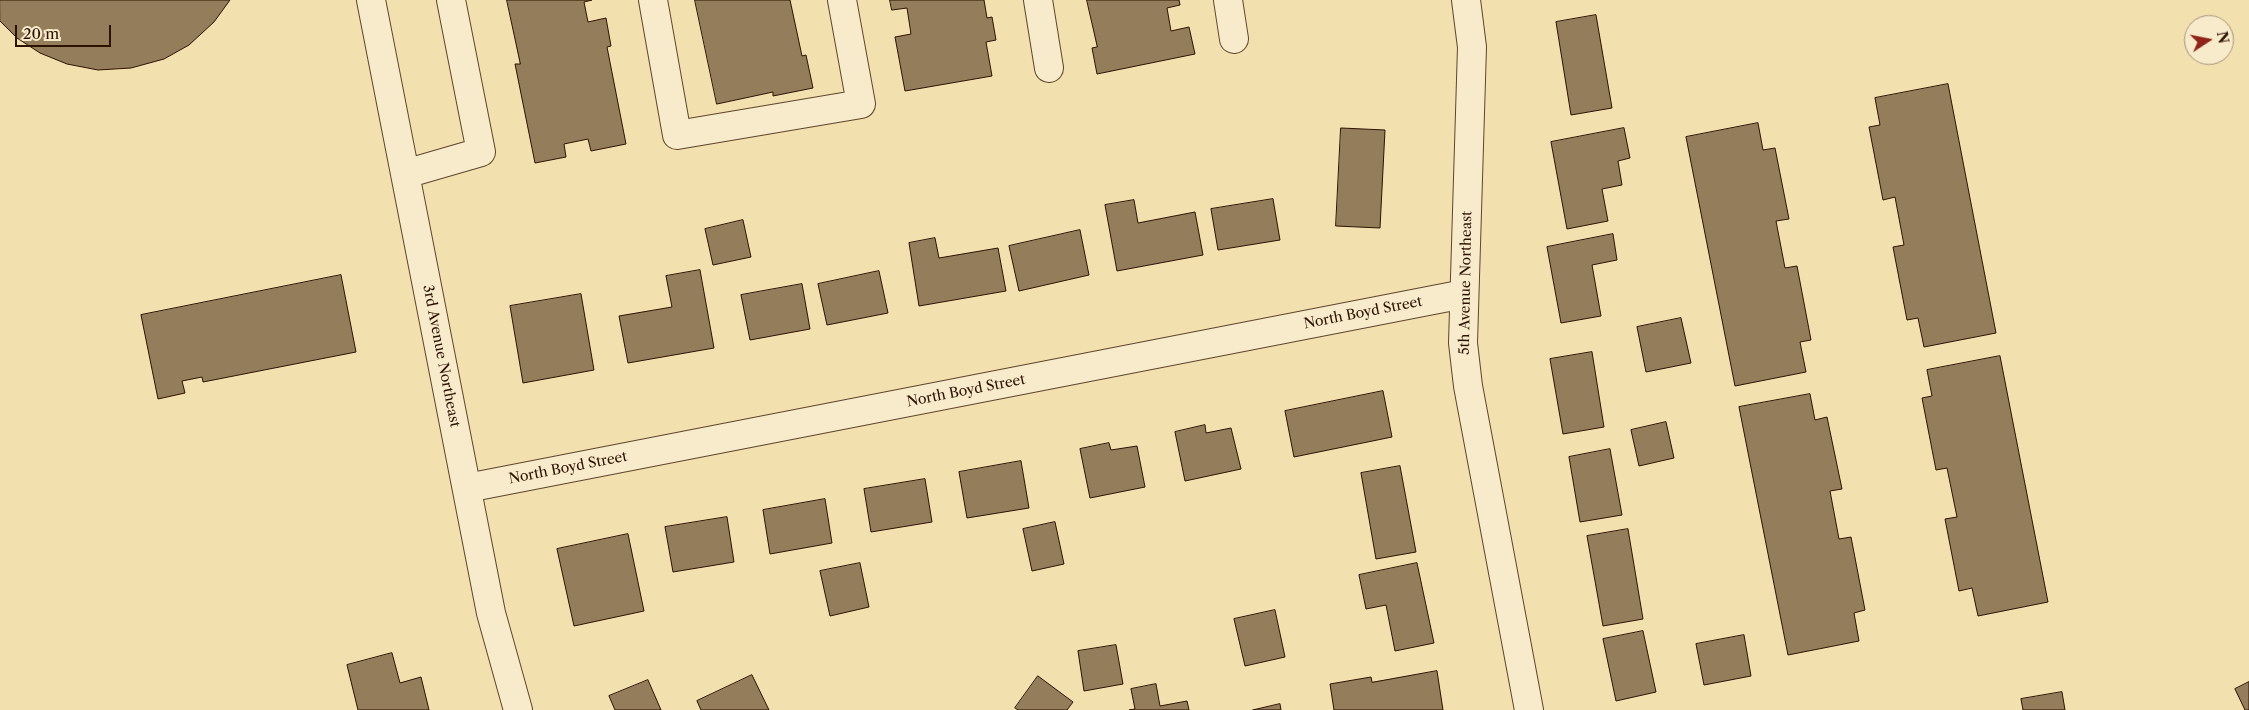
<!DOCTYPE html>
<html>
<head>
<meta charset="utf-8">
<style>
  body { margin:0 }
  #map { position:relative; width:2249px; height:710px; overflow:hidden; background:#f3e0af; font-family:"Libre Caslon Text",serif }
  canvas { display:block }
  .north { position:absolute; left:2184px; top:15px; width:50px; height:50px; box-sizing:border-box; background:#f7ebcb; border:1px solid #a6947a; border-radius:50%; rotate:79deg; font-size:14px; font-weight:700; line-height:20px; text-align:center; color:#2d1101 }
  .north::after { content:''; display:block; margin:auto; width:18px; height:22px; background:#8f2418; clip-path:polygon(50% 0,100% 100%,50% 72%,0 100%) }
  .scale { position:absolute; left:15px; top:25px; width:96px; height:22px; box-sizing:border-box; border:2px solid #2d1101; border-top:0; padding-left:6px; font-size:15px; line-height:18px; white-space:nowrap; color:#2d1101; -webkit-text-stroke:4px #f7ebcb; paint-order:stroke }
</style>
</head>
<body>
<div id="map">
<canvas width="2249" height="710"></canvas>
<div class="north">N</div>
<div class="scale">20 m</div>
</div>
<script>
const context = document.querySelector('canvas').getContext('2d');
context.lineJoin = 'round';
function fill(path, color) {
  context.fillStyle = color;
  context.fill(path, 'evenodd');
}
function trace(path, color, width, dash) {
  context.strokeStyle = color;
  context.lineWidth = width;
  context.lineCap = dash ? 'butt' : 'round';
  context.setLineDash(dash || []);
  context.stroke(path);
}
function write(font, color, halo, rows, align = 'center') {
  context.font = font + ' "Libre Caslon Text",serif';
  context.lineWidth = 4;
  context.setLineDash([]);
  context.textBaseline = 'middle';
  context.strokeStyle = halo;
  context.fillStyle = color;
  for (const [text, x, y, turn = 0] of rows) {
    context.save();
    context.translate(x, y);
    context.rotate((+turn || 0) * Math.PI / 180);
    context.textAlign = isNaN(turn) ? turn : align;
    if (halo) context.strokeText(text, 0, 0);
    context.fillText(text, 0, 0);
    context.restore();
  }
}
const building = new Path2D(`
  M0,0H230L214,22L189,45L164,59L131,68L98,70L67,64L40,53L17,38L0,21Z
  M507,0H592L584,2L588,22L606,18L611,46L607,47L626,144L591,151L588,139L564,144L566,157L535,163L515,64H520Z
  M695,0H790L802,56L806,55L813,88L773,96V92L717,104Z
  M890,0H984L987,18L992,17L996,40L986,42L992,76L905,91L895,37L911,34L907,8L892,10Z
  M1087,0H1179L1180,5L1167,8L1171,31L1189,27L1195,54L1097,74L1092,48L1097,47Z
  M1596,15L1612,108L1571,115L1556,22Z
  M1948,84L1996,333L1924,347L1918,318L1907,320L1893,247L1904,245L1895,197L1883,200L1869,127L1880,125L1875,98Z
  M1758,123L1763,150L1775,148L1789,219L1776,221L1785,268L1797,266L1811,340L1800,342L1806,372L1735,386L1686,137Z
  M1341,128L1385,130L1380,228L1336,226Z
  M1624,128L1630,158L1618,161L1622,185L1602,189L1608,221L1567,229L1551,142Z
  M1273,199L1280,240L1218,250L1211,209Z
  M1134,200L1138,223L1195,212L1203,255L1117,271L1105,205Z
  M743,220L751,257L713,265L705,229Z
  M1080,230L1089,275L1019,291L1009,246Z
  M1613,234L1617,260L1592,265L1601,316L1561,323L1547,247Z
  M935,238L939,258L998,248L1006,291L919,306L909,243Z
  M700,270L714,348L628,363L619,316L672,307L666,276Z
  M879,271L888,313L827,325L818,284Z
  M341,275L356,352L203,382L202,377L182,381L185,393L158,399L141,315Z
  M802,284L810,329L750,340L741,295Z
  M581,294L594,370L523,383L510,306Z
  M1681,318L1691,363L1646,372L1637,327Z
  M1592,352L1604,427L1563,434L1550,359Z
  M2000,356L2048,602L1978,616L1972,588L1959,591L1945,519L1957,517L1947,468L1936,470L1922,398L1932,396L1927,370Z
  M1383,391L1392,437L1294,457L1285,411Z
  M1810,394L1815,420L1827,417L1842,489L1830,491L1839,539L1851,537L1865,610L1854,613L1859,641L1788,655L1739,407Z
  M1666,422L1674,458L1639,466L1631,430Z
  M1205,425L1206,433L1231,428L1241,469L1185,481L1175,432Z
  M1109,443L1111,450L1137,446L1145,487L1090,498L1080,449Z
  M1610,449L1622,515L1580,522L1569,457Z
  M1021,461L1029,508L967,518L959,472Z
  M1400,466L1416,552L1376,559L1361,473Z
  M925,479L932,522L871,532L864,489Z
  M825,499L832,543L770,554L763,510Z
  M727,517L734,562L673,572L665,527Z
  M1055,522L1064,564L1032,571L1023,529Z
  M1628,529L1643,619L1603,626L1587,536Z
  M628,534L644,611L574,626L557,549Z
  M860,563L869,607L830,616L820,571Z
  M1417,563L1434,643L1395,651L1386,605L1366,609L1359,575Z
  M1275,610L1285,657L1245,666L1234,619Z
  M1643,631L1656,692L1616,701L1603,639Z
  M1744,635L1751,676L1704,685L1696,644Z
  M1116,645L1123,684L1084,691L1078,651Z
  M392,653L400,683L421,677L429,710H358L347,665Z
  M1437,671L1443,710H1334L1330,684L1371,677L1372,682Z
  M752,675L769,710H701L697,701Z
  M1038,676L1073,702L1067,710H1018L1015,708Z
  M648,680L661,710H615L609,696Z
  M2249,682V710H2245L2235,689Z
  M1156,684L1160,706L1187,701L1189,710H1129L1135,709L1131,689Z
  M2062,692L2065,710H2023L2021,699Z
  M1280,704L1281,710H1253Z`);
fill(building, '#947d5b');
trace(building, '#2d1101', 1);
const minor = new Path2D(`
  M371,0L491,613L518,710
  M653,0L677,135L861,104L842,0
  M1038,0L1049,68
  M1228,0L1234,39
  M1466,0L1472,47L1463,343L1468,386L1529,710
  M405,174L481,152L451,0
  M467,488L1464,294`);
trace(minor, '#5e452c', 30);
trace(minor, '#f7ebcb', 28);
write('14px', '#2d1101', '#f7ebcb', [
  ["5th Avenue Northeast",1466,283,-89],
  ["North Boyd Street",1363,313,-11],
  ["3rd Avenue Northeast",441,356,79],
  ["North Boyd Street",966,391,-11],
  ["North Boyd Street",568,468,-11]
]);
</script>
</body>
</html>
